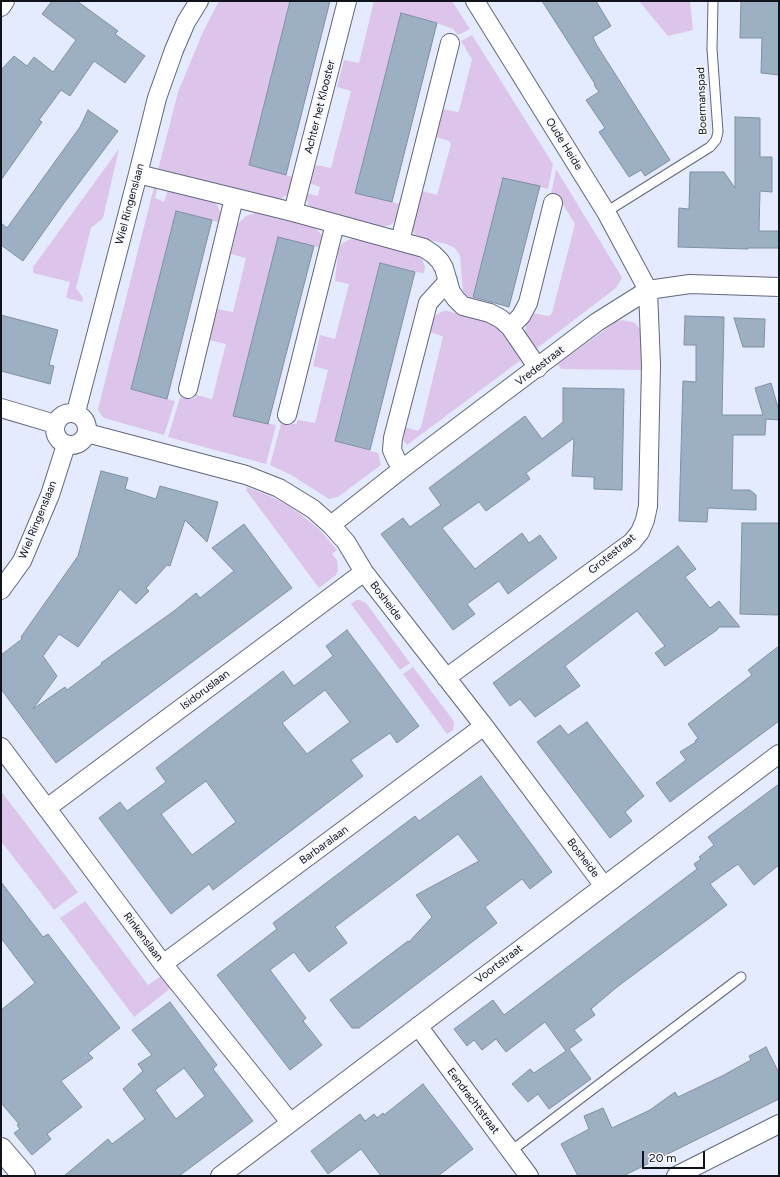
<!DOCTYPE html>
<style>
body{margin:0}
#map{position:relative;width:780px;height:1177px;overflow:hidden;background:#e4ebff;font-family:Figtree,sans-serif}
canvas{display:block}
.frame{position:absolute;inset:0;border:2px solid #11131c;pointer-events:none}
.scale{position:absolute;left:642px;top:1151px;width:63px;height:18px;box-sizing:border-box;border:2px solid #11131c;border-top:0;padding-left:5px;font-size:12px;line-height:14px;white-space:nowrap;color:#11131c;-webkit-text-stroke:3px #f7f9fe;paint-order:stroke}
</style>
<div id="map">
<canvas width="780" height="1177"></canvas>
<div class="frame"></div>
<div class="scale">20 m</div>
</div>
<script>
const ctx = document.querySelector('canvas').getContext('2d');
ctx.lineJoin = 'round';
function fillPath(path, color) { ctx.fillStyle = color; ctx.fill(path, 'evenodd'); }
const shape = rows => new Path2D(rows.map(r => 'M' + r).join(''));
function trace(path, color, width, dash) { ctx.strokeStyle = color; ctx.lineWidth = width; ctx.lineCap = dash ? 'butt' : 'round'; ctx.setLineDash(dash || []); ctx.stroke(path); }
function drawText(font, color, halo, rows, align = 'center') {
  ctx.font = font + ' Figtree,sans-serif'; ctx.lineWidth = 3; ctx.setLineDash([]); ctx.textBaseline = 'middle'; ctx.strokeStyle = halo; ctx.fillStyle = color; for (const [text, x, y, turn = 0] of rows) {
    ctx.save(); ctx.translate(x, y); ctx.rotate((+turn || 0) * Math.PI / 180); ctx.textAlign = isNaN(turn) ? turn : align; if (halo) ctx.strokeText(text, 0, 0); ctx.fillText(text, 0, 0); ctx.restore();
  }
}
const green = shape([
 [219,1,290,1,249,165,293,177,288,194,279,200,158,170,178,92,203,32],
 [374,1,452,1,470,29,458,35,453,29,437,23,401,13,355,192,400,204,397,216,394,222,390,225,382,227,315,211,309,206,305,196,306,193,318,196,320,187,309,183,316,165,331,168,351,91,337,87,344,60,359,63],
 [639,1,690,1,693,30,668,36],
 [472,35,553,164,548,189,503,178,472,299,463,292,460,256,455,248,446,244,419,238,412,231,411,226,412,222,422,191,437,195,451,144,449,141,436,137,436,134,443,109,457,112,459,111,472,59,461,41],
 [119,149,103,218,91,228,76,288,83,298,82,302,67,298,66,297,70,282,33,273,33,267],
 [556,169,620,274,622,278,616,288,536,349,525,335,526,323,532,313,549,316,552,313,575,224,557,195,551,194],
 [154,187,158,187,155,198,164,202,168,190,213,201,217,205,220,212,221,223,176,211,131,389,175,401,164,435,104,418,99,412,98,409],
 [256,213,314,227,322,235,323,239,323,249,314,246,233,416,276,425,266,464,168,437,180,398,195,399,196,395,212,399,226,344,209,340,217,309,233,312,246,258,231,254,238,224,246,216],
 [353,238,416,254,422,259,425,267,424,273,415,272,380,264,335,441,378,453,381,465,338,497,329,499,291,475,270,465,281,424,296,424,298,420,315,423,328,370,313,366,320,335,335,339,349,284,335,281,338,253,340,246,343,243],
 [443,311,447,311,495,324,521,360,407,445,403,440,405,427,418,431,421,427,443,337,442,336,429,332,435,316],
 [623,320,635,323,641,331,642,370,561,369,558,364,617,321],
 [247,487,270,496,284,503,299,513,319,529,337,550,332,554,337,560,338,570,336,575,319,588,246,490],
 [356,600,360,600,366,603,410,663,400,670,351,604],
 [413,667,453,720,454,724,453,730,447,734,403,674],
 [1,791,78,892,54,910,1,841],
 [85,901,148,985,161,976,171,988,134,1017,60,918]
]);
const building = shape([
 [52,1,77,1,118,31,115,34,145,56,125,83,94,61,70,96,61,90,39,120,42,122,1,180,1,70,14,56,27,66,34,57,53,72,76,40,42,14,52,1],
 [290,1,330,1,286,175,249,165,290,1],
 [542,1,596,1,611,26,593,37,596,44,670,160,645,176,641,170,629,177,599,132,605,128,586,100,599,92,594,85,595,84,542,1],
 [741,1,779,1,779,75,761,73,762,38,740,38,741,1],
 [401,13,437,23,392,202,355,193,401,13],
 [88,110,118,131,64,203,23,261,1,245,1,223,7,228,80,127,88,110],
 [735,117,760,118,760,157,772,157,772,192,760,191,759,231,779,231,779,248,748,248,748,249,678,247,679,208,689,209,690,172,724,172,735,188,735,117],
 [503,178,540,186,509,307,473,297,503,178],
 [176,211,212,220,167,399,131,389,176,211],
 [278,237,314,246,268,424,233,416,278,237],
 [380,263,415,272,370,450,335,441,380,263],
 [1,315,58,330,49,365,54,366,50,384,1,371,1,315],
 [685,316,724,317,722,415,763,415,755,388,771,383,779,411,779,420,766,419,765,435,733,435,732,490,750,490,756,495,756,510,708,508,707,522,679,521,683,381,696,382,696,345,684,345,685,316],
 [734,318,765,319,764,347,743,347,734,318],
 [563,388,624,389,622,490,594,489,594,477,572,476,574,438,526,473,530,479,486,511,479,502,442,528,475,569,522,533,529,543,540,535,557,558,508,594,499,581,467,604,475,614,453,630,381,534,403,518,410,527,441,505,429,488,525,416,542,439,563,422,563,388],
 [101,471,128,478,125,489,156,499,160,486,218,502,207,542,185,520,170,566,167,565,146,588,149,591,136,604,120,589,78,647,59,634,43,656,57,676,33,709,65,687,67,690,102,664,101,663,174,611,196,593,200,598,234,571,212,548,244,524,292,588,56,763,1,689,1,655,22,639,21,637,78,556,101,471],
 [742,523,779,523,779,615,740,614,742,523],
 [678,546,696,569,685,577,710,608,719,601,740,627,719,627,717,630,665,666,655,653,665,646,637,611,565,666,580,686,535,717,520,699,510,706,493,683,678,546],
 [347,630,419,726,397,743,390,733,351,760,363,776,213,890,209,884,171,914,99,818,120,802,127,811,166,782,156,768,283,671,294,686,333,656,326,646,347,630],
 [325,690,350,722,307,754,282,723,325,690],
 [206,781,236,822,192,855,161,814,206,781],
 [779,646,779,721,670,802,656,783,686,760,680,752,696,742,695,741,698,738,688,724,752,675,748,670,779,646],
 [587,722,644,796,625,812,632,821,610,838,537,742,560,725,568,735,587,722],
 [481,776,552,872,530,889,522,879,485,907,497,923,359,1028,352,1028,330,1000,408,941,409,942,432,917,416,895,479,861,458,834,402,877,335,927,347,943,309,972,294,952,270,970,306,1018,303,1021,322,1045,290,1070,217,975,277,929,273,923,415,816,419,821,481,776],
 [779,784,779,865,754,885,738,864,710,884,727,905,617,987,591,1009,595,1015,574,1030,582,1040,569,1049,591,1079,549,1109,538,1094,528,1102,512,1084,530,1069,534,1073,566,1051,545,1022,506,1052,496,1039,482,1050,474,1040,467,1046,454,1029,493,1000,504,1015,697,869,694,864,701,859,699,857,714,845,708,837,779,784],
 [1,882,43,937,48,934,120,1028,88,1053,93,1058,61,1081,82,1107,47,1134,51,1139,32,1155,14,1133,20,1129,17,1125,19,1124,1,1103,1,1010,35,983,1,938,1,882],
 [170,1002,217,1065,213,1069,253,1121,179,1176,64,1176,108,1139,112,1144,145,1119,123,1089,143,1071,138,1064,152,1055,132,1030,170,1002],
 [184,1068,205,1096,176,1119,155,1090,184,1068],
 [766,1047,779,1073,779,1099,623,1176,578,1176,561,1144,589,1129,584,1116,603,1108,612,1128,650,1110,675,1092,678,1097,722,1076,751,1060,749,1056,766,1047],
 [423,1084,473,1149,438,1176,381,1176,361,1149,328,1174,311,1151,360,1114,365,1121,374,1114,377,1118,383,1113,384,1115,423,1084]
]);
const service = shape([
 [606,212,710,147,716,140,718,132,712,49,713,1],
 [511,1151,741,977]
]);
const minor = shape([
 [1,7,5,1],
 [138,174,293,212,424,248,433,254,440,261,444,268,451,292,456,299,463,306,490,313,501,319,510,327,538,368],
 [293,212,347,1],
 [400,241,450,43],
 [510,327,521,316,528,303,553,203],
 [188,389,234,198],
 [1,408,55,424],
 [76,412,138,174,157,98,174,50,186,22,199,1],
 '55 429a16 16 0 1 1 32 0a16 16 0 1 1-32 0Z',
 [287,415,335,224],
 [87,433,246,475,279,488,313,509,331,525,346,542,364,572,484,726,604,886],
 [402,469,396,459,392,450,393,438,428,303,448,281],
 [331,525,402,469,597,322,648,290,690,284,779,287],
 [1,590,22,561,50,495,66,445],
 [446,678,632,542,640,532,645,520,648,506,651,365,648,290,606,212,475,1],
 [1,747,163,964,290,1122],
 [47,808,364,572],
 [163,964,484,726],
 [418,1026,529,1176],
 [220,1176,779,754],
 [676,1176,779,1124]
]);
const tertiary = shape([
 [1,1149,24,1176]
]);
const streetNames = [
 ["Boermanspad",702,101,-92],
 ["Achter het Klooster",320,107,-76],
 ["Oude Heide",564,144,58],
 ["Wiel Ringenslaan",130,204,-75],
 ["Vredestraat",540,366,-37],
 ["Wiel Ringenslaan",38,520,-68],
 ["Grotestraat",612,554,-39],
 ["Bosheide",386,601,53],
 ["Isidoruslaan",205,690,-37],
 ["Barbaralaan",324,845,-36],
 ["Bosheide",583,858,53],
 ["Rinkenslaan",143,937,53],
 ["Voortstraat",499,964,-37],
 ["Eendrachtstraat",473,1101,53]
];
fillPath(green, '#ddc4ea');
fillPath(building, '#9db0c3');
trace(building, '#7e90a2', 1);
trace(service, '#61687d', 11);
trace(minor, '#61687d', 20);
trace(tertiary, '#61687d', 24);
trace(service, '#fff', 9);
trace(minor, '#fff', 18);
trace(tertiary, '#fff', 22);
drawText('11px', '#11131c', '#f7f9fe', streetNames);
</script>
